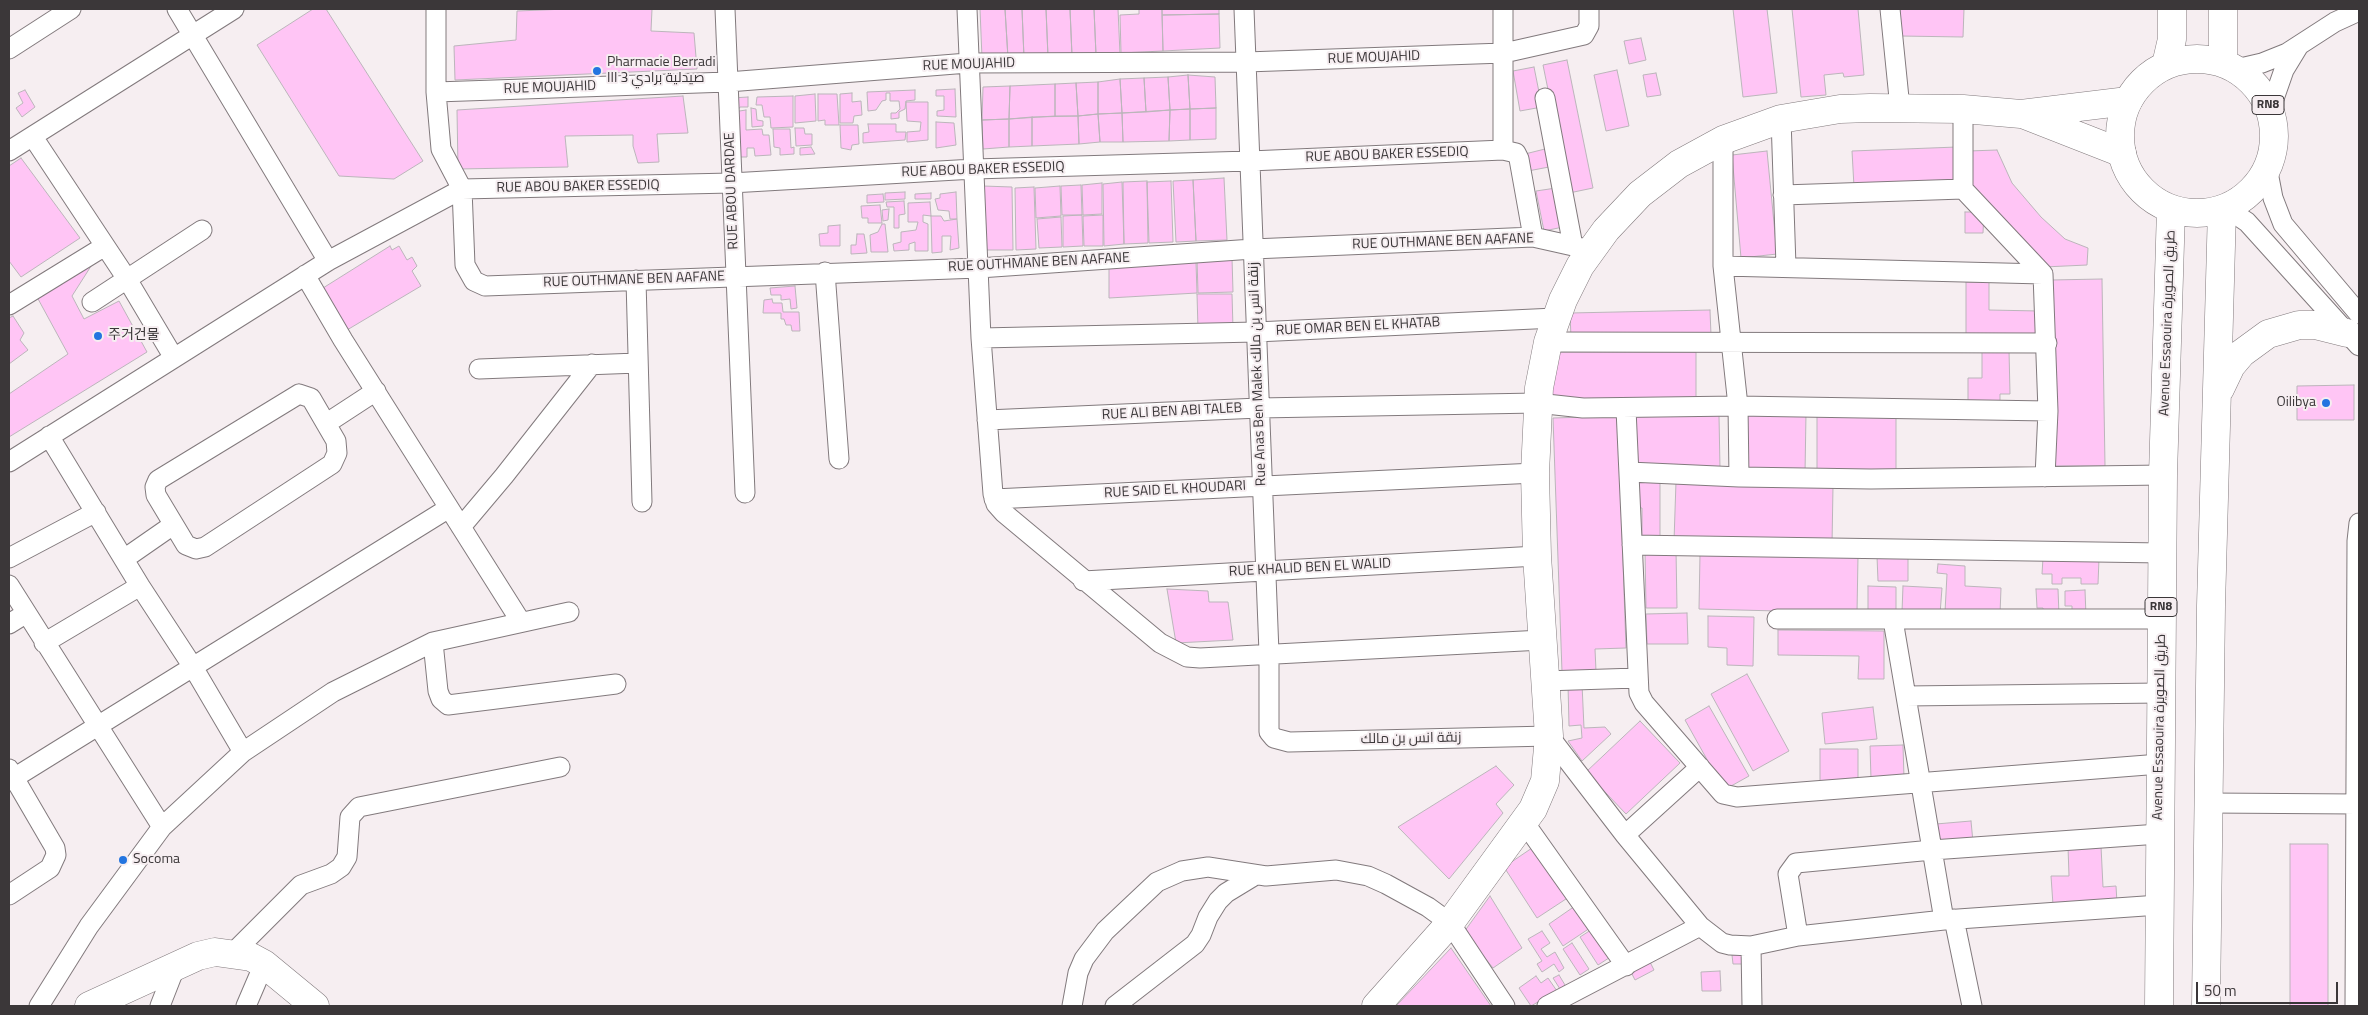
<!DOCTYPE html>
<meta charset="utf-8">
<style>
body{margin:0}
#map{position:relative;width:2368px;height:1015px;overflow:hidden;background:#f6eef1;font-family:"Titillium Web",sans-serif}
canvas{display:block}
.frame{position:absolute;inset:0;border:10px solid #3b3739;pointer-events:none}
.scale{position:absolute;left:2196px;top:982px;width:142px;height:22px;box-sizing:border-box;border:2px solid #3b3739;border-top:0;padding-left:6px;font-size:15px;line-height:18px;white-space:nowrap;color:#3b3739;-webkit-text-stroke:4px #f6eef1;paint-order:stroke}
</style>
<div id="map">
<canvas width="2368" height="1015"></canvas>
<div class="frame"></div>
<div class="scale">50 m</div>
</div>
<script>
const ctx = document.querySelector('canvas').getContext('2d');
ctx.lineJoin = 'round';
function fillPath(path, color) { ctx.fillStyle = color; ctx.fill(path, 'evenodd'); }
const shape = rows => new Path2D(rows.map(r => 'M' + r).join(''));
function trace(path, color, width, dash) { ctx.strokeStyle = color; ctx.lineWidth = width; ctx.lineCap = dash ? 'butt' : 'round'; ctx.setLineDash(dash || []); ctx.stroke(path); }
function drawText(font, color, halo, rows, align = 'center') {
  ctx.font = font + ' "Titillium Web",Cairo,"Noto Sans KR",sans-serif'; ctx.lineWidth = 4; ctx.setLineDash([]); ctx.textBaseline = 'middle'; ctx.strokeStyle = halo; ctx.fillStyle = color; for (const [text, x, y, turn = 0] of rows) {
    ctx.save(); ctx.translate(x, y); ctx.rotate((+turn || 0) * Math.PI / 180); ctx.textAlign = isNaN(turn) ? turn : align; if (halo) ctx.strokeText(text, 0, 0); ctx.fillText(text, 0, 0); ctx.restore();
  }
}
const building = shape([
 [313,9,326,9,423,161,394,179,339,176,257,45,313,9],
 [567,9,652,9,651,31,694,33,697,69,455,80,454,46,516,40,517,11,567,9],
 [980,9,1005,9,1008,58,982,58,980,9],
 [1005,9,1022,9,1024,58,1008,58,1005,9],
 [1022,9,1046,9,1048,57,1024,58,1022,9],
 [1046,9,1070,9,1072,56,1048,57,1046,9],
 [1070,9,1094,9,1096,55,1072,56,1070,9],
 [1094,9,1118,9,1120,54,1096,55,1094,9],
 [1139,9,1162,9,1163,51,1121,53,1120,15,1139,14,1139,9],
 [1162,9,1219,9,1219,14,1162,15,1162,9],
 [1733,9,1767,9,1777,93,1743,97,1733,9],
 [1792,9,1858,9,1864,75,1844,77,1843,73,1824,75,1826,95,1801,97,1792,9],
 [1900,9,1964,9,1963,37,1900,36,1900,9],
 [1219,14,1220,48,1163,51,1162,15,1219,14],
 [1641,38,1646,60,1629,64,1624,41,1641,38],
 [1567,60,1593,188,1569,193,1543,65,1567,60],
 [1534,67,1542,107,1520,111,1513,71,1534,67],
 [1617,70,1629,126,1606,131,1594,75,1617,70],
 [1656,73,1661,95,1647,97,1643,75,1656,73],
 [1188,75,1215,77,1216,108,1190,109,1188,75],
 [1188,75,1190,109,1170,110,1168,77,1188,75],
 [1168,77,1170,110,1146,112,1144,78,1168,77],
 [1144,78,1146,112,1122,113,1120,79,1144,78],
 [1120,79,1122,113,1098,114,1098,82,1120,79],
 [1098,82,1098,114,1078,116,1076,83,1098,82],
 [1076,83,1078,116,1055,116,1055,84,1076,83],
 [1055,84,1055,116,1009,119,1010,86,1055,84],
 [1010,86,1009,119,982,120,983,87,1010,86],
 [955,89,956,117,937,116,937,111,944,110,944,96,936,96,936,90,955,89],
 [25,90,35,107,22,117,16,108,23,103,18,93,25,90],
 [915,90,915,100,906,101,905,109,899,112,899,118,891,119,891,113,896,113,900,109,899,101,890,101,890,93,886,93,886,100,882,101,876,110,868,111,867,92,915,90],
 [852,93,852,102,861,101,862,115,854,116,853,123,840,123,840,94,852,93],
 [815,94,816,121,795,123,795,96,815,94],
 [818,94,837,94,839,125,825,125,825,120,818,121,818,94],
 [683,96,688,133,657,134,659,162,638,163,633,146,633,135,565,136,568,167,458,169,457,110,683,96],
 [793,96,793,127,771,128,770,117,764,117,762,105,756,105,757,97,793,96],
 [748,97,748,107,740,107,738,110,732,98,748,97],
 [906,102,928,102,928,140,907,142,907,132,920,131,921,122,907,121,906,102],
 [751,108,756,109,757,120,763,121,763,126,752,127,751,108],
 [1216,108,1216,139,1190,140,1190,109,1216,108],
 [1190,109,1190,140,1169,141,1170,110,1190,109],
 [746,110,746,130,762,129,763,135,769,135,771,155,755,156,754,148,747,148,747,157,734,157,733,112,746,110],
 [1170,110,1169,141,1123,142,1122,113,1170,110],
 [1122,113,1123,142,1100,142,1098,114,1122,113],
 [1098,114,1100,142,1079,144,1078,116,1098,114],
 [1078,116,1079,144,1032,146,1032,117,1078,116],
 [1032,117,1032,146,1009,147,1009,119,1032,117],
 [1009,119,1009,147,983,149,982,120,1009,119],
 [936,122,954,123,956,145,936,148,936,122],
 [868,124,896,124,896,132,906,132,905,140,863,143,863,133,869,132,868,124],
 [840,125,858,125,859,144,852,145,851,150,841,148,840,125],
 [795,128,804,128,805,134,812,134,812,145,796,146,795,128],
 [773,129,790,129,791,148,794,147,794,154,780,155,780,148,774,147,773,129],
 [811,147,815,154,800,155,800,148,811,147],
 [1957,147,1958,183,1854,187,1852,151,1957,147],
 [1545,149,1549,167,1528,171,1525,154,1545,149],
 [1997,150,2012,183,2041,217,2065,239,2088,248,2087,265,2044,267,1968,184,1968,151,1997,150],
 [1767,151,1777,254,1741,258,1732,155,1767,151],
 [21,158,80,238,21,277,9,261,9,166,21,158],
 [1224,178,1227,240,1196,241,1193,180,1224,178],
 [1193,180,1196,241,1176,242,1173,181,1193,180],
 [1147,181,1148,243,1124,244,1123,182,1147,181],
 [1171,181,1173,242,1149,243,1147,182,1171,181],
 [1122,182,1124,244,1104,246,1103,184,1122,182],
 [1102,183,1102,214,1083,215,1082,185,1102,183],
 [1081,185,1082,215,1062,215,1061,186,1081,185],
 [983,186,1012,187,1013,250,985,250,983,186],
 [1060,186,1061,216,1036,218,1035,188,1060,186],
 [1034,187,1036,249,1016,250,1015,188,1034,187],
 [1556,188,1563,227,1544,231,1536,191,1556,188],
 [905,192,905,199,885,200,885,193,905,192],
 [956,192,957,219,950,219,949,211,938,210,935,199,940,198,940,194,956,192],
 [931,193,931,199,915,199,915,194,931,193],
 [883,194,884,202,867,203,867,195,883,194],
 [904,201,905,214,899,215,899,228,894,228,894,207,887,207,886,202,904,201],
 [930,202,931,216,923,215,923,222,928,224,928,251,915,251,915,242,909,244,909,250,894,251,893,244,901,242,901,232,916,230,918,222,908,222,908,203,930,202],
 [880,205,882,223,868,223,868,218,862,218,861,206,880,205],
 [889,209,888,220,883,221,882,210,889,209],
 [1965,212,1984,212,1983,233,1965,233,1965,212],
 [1082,215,1083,246,1063,247,1063,216,1082,215],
 [1103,215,1103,246,1084,246,1083,216,1103,215],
 [931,216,941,216,944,221,957,219,959,248,950,250,951,236,942,236,942,252,932,253,931,216],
 [1061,217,1062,247,1039,248,1037,219,1061,217],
 [882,224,885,224,888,252,871,252,870,235,878,232,882,224],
 [840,225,840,246,820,246,819,234,828,233,828,226,840,225],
 [857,234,864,234,867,253,851,254,851,245,856,245,857,234],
 [390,246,392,250,399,246,407,260,412,257,417,266,412,271,421,286,347,330,323,288,390,246],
 [1232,258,1233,292,1198,293,1197,259,1232,258],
 [1196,262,1197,293,1109,298,1109,266,1196,262],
 [93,263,72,296,84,319,119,301,147,352,9,437,9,394,68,354,37,297,93,263],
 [2102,279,2105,466,2054,466,2051,280,2102,279],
 [1966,282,1989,282,1989,310,2039,311,2039,335,1966,335,1966,282],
 [795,286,797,308,791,309,790,299,781,300,781,295,771,295,770,288,795,286],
 [1197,294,1232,294,1233,328,1198,329,1197,294],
 [772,299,773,303,782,303,783,312,799,312,800,331,792,331,791,325,786,325,784,319,781,319,781,313,763,313,764,300,772,299],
 [1710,310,1711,335,1571,338,1570,313,1710,310],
 [13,316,24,333,20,340,28,350,9,364,9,318,13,316],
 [1982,350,2009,350,2010,394,2000,394,2000,404,1968,404,1968,378,1982,378,1982,350],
 [1550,352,1696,352,1696,401,1550,400,1550,352],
 [2354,385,2354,420,2297,420,2297,386,2354,385],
 [1743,412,1806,413,1805,474,1742,472,1743,412],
 [1719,415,1720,469,1636,471,1636,416,1719,415],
 [1817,415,1896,415,1896,473,1817,473,1817,415],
 [1618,416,1626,648,1595,649,1596,671,1562,672,1553,418,1618,416],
 [1636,481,1660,481,1660,537,1642,537,1642,508,1636,508,1636,481],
 [1676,482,1833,486,1832,545,1674,541,1676,482],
 [1645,550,1676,550,1677,608,1646,608,1645,550],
 [1700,554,1858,556,1857,613,1699,609,1700,554],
 [1877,556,1908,556,1908,581,1878,581,1877,556],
 [2043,558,2099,559,2098,584,2081,584,2081,578,2062,578,2062,584,2052,584,2052,574,2042,574,2043,558],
 [1938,564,1965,566,1965,586,2001,588,2000,614,1945,612,1947,574,1937,573,1938,564],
 [1868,586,1896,587,1896,612,1868,612,1868,586],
 [1903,586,1942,588,1940,614,1902,612,1903,586],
 [1167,589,1208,591,1209,602,1228,602,1233,640,1176,643,1167,589],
 [2036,589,2058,589,2059,615,2043,615,2043,608,2037,608,2036,589],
 [2085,590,2086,616,2072,616,2072,606,2065,606,2065,591,2085,590],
 [1687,613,1688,644,1647,644,1646,614,1687,613],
 [1708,616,1754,617,1753,666,1727,665,1727,648,1708,647,1708,616],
 [1778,630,1884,631,1884,679,1858,679,1859,656,1778,655,1778,630],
 [1747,674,1789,751,1753,771,1711,694,1747,674],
 [1568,684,1582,684,1584,728,1605,727,1611,734,1582,761,1568,741,1582,738,1581,725,1569,726,1568,684],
 [1709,706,1749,776,1724,790,1685,720,1709,706],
 [1873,707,1877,739,1825,744,1822,713,1873,707],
 [1640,721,1680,763,1626,814,1586,772,1640,721],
 [1903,745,1904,778,1871,779,1870,746,1903,745],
 [1820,749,1858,749,1858,781,1820,781,1820,749],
 [1496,766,1514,785,1496,804,1503,813,1449,879,1398,827,1496,766],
 [1971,821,1973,842,1938,846,1936,824,1971,821],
 [2290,844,2328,844,2328,1006,2290,1006,2290,844],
 [1535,846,1569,897,1537,918,1504,867,1535,846],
 [2101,846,2103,887,2116,886,2117,903,2053,905,2051,876,2069,876,2068,847,2101,846],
 [1490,896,1522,948,1493,968,1464,932,1490,896],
 [1575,906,1590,928,1563,946,1549,924,1575,906],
 [1594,928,1612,956,1598,965,1580,937,1594,928],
 [1542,931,1550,943,1541,949,1547,957,1555,952,1564,968,1559,972,1554,964,1542,972,1537,964,1542,961,1528,939,1542,931],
 [1572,943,1589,969,1580,975,1563,949,1572,943],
 [1451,948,1491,1006,1396,1006,1451,948],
 [1746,954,1747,964,1733,964,1732,955,1746,954],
 [1649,960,1654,970,1635,980,1630,970,1649,960],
 [1720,971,1721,991,1702,991,1701,972,1720,971],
 [1559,975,1565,985,1560,989,1553,978,1559,975],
 [1536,976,1541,983,1548,978,1557,991,1531,1006,1519,988,1536,976]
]);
const street = shape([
 [177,9,328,261],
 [436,9,436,92,441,149,462,189,465,265,474,281,485,286,979,268,1253,249,1533,237,1591,250],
 [725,9,745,493],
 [967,9,981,338,993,494,996,504,1004,513,1160,643,1187,657,1200,658,1542,640],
 [1244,9,1269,653,1269,732,1274,738,1289,742,1549,736,1625,835,1700,926,1722,943,1730,945,1751,946,1798,936,1944,920,2159,905],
 [1890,9,1900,108],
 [9,49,71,9],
 [2236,69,2262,63,2287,53,2335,22,2359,11],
 [436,92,728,82,968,63,1246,62,1504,53,1584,35,1589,26,1589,9],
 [1545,98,1573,246],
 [1963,109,1963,189,2043,274,2048,411,2045,477],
 [2270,110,2284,70,2298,47],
 [1781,119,1786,266],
 [33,137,127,279,174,358],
 [1723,140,1723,266,1738,406,1739,477],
 [1503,150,1503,9],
 [9,151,234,9],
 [2267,167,2273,198,2283,224,2359,314],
 [1783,195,1963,189],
 [2226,208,2247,222,2359,346],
 [1723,266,2043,274],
 [825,272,839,459],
 [305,275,343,340,521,622],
 [636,280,642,502],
 [92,302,202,230],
 [9,305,105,246],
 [981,338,1256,332,1555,318],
 [1548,342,2047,343],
 [479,369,638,363],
 [299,394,311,398,336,441,337,453,332,464,205,547,196,549,186,545,156,495,155,487,158,480,299,394],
 [1626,409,1639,693,1644,703,1723,794,1737,797,2160,764],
 [987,420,1259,408,1537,403,1583,408,1738,406,2048,411],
 [327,423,376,391],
 [49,436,140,586,193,667,243,752],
 [9,462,328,261,462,189,731,183,974,169,1250,161,1503,150,1516,153,1519,159,1533,237],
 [1629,472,1739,477,1871,479,2163,475],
 [994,499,1535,473],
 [461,527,504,476,592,364],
 [1632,545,2162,553],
 [9,558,96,512],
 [124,559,173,525],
 [1083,581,1537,556],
 [9,585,162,827],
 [1777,619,2161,619],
 [1893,620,1944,920],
 [9,624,25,614],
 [433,642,438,691,441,699,448,705,616,684],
 [44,643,140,586],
 [1544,681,1637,678],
 [1906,696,2160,693],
 [9,769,55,848,56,855,50,868,9,895],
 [9,781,449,508],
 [2208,803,2357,804],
 [1524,822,1626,966],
 [1625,835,1700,767],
 [1954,919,1972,1006],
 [1798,936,1788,874,1796,863,1932,850,2159,834],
 [1751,946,1752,1006],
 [233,953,301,885,331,874,341,867,347,857,350,817,359,807,560,767],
 [39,1006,89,926,162,827,243,752,333,692,433,642,569,612],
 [160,1006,176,965],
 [246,1006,264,964],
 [1072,1006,1078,973,1084,959,1105,931,1157,882,1182,871,1208,867,1266,876,1336,870,1368,876,1386,884,1428,907,1450,923,1505,1006],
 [1115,1006,1195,944,1201,935,1208,917,1218,901,1226,893,1254,876],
 [1547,1006,1700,926],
 [2355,1006,2357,541,2359,523]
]);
const secondary = shape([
 [2025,115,2122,153],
 [89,1006,198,956,215,952,251,957,264,964,315,1006],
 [1376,1006,1450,923,1533,809,1545,781,1549,736,1537,556,1535,473,1539,388,1548,342,1563,300,1580,266,1606,230,1640,194,1679,164,1723,140,1781,119,1840,109,1870,108,1963,109,2021,114,2128,101]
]);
const primary = shape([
 [2223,9,2223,63],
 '2120 136a77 77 0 1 1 154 0a77 77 0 1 1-154 0Z',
 [2166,65,2172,39,2172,9],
 [2220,389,2231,366,2242,353,2268,334,2299,325,2315,325,2347,333],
 [2159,1006,2163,475,2171,209],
 [2206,1006,2211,606,2222,209]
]);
const markers = [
 [597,71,5,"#2375e0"],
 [98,336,5,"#2375e0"],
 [2326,403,5,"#2375e0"],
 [123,860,5,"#2375e0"]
];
const shields = [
 [2268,105,32],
 [2161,607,32]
];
const shieldNames = [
 ["RN8",2268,105],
 ["RN8",2161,607]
];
const streetNames = [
 ["RUE MOUJAHID",1374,58,-2],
 ["RUE MOUJAHID",969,65,-2],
 ["RUE MOUJAHID",550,88,-2],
 ["RUE ABOU BAKER ESSEDIQ",1387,155,-2],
 ["RUE ABOU BAKER ESSEDIQ",983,170,-2],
 ["RUE ABOU BAKER ESSEDIQ",578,187,-1],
 ["RUE ABOU DARDAE",732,191,-92],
 ["RUE OUTHMANE BEN AAFANE",1443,242,-2],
 ["RUE OUTHMANE BEN AAFANE",1039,263,-3],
 ["RUE OUTHMANE BEN AAFANE",634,280,-2],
 ["Avenue Essaouira طريق الصويرة",2168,323,-88],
 ["RUE OMAR BEN EL KHATAB",1358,327,-3],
 ["Rue Anas Ben Malek زنقة انس بن مالك",1258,374,-92],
 ["RUE ALI BEN ABI TALEB",1172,412,-3],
 ["RUE SAID EL KHOUDARI",1175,490,-3],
 ["RUE KHALID BEN EL WALID",1310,568,-3],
 ["Avenue Essaouira طريق الصويرة",2160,727,-89],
 ["زنقة انس بن مالك",1411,739,-1]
];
const poiNames = [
 ["Pharmacie Berradi",607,63],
 ["III صيدلية برادي 3",607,79],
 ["주거건물",108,336],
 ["Oilibya",2316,403,"right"],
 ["Socoma",133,860]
];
fillPath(building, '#ffc5f5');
trace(building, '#bbb5ba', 1);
trace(street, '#827a7d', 21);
trace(secondary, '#827a7d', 29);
trace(primary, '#827a7d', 29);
trace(street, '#fff', 19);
trace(secondary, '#fff', 28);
trace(primary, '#fff', 28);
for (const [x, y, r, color] of markers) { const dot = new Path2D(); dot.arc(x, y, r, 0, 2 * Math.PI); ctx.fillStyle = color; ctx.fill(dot); trace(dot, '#f6eef1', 2); }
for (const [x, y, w] of shields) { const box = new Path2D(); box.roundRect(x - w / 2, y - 9.5, w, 19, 4); ctx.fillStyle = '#f6eef1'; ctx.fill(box); trace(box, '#3b3739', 1); }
drawText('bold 12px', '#3b3739', null, shieldNames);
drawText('14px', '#3b3739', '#f6eef1', streetNames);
drawText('14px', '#3b3739', '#f6eef1', poiNames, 'left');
</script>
